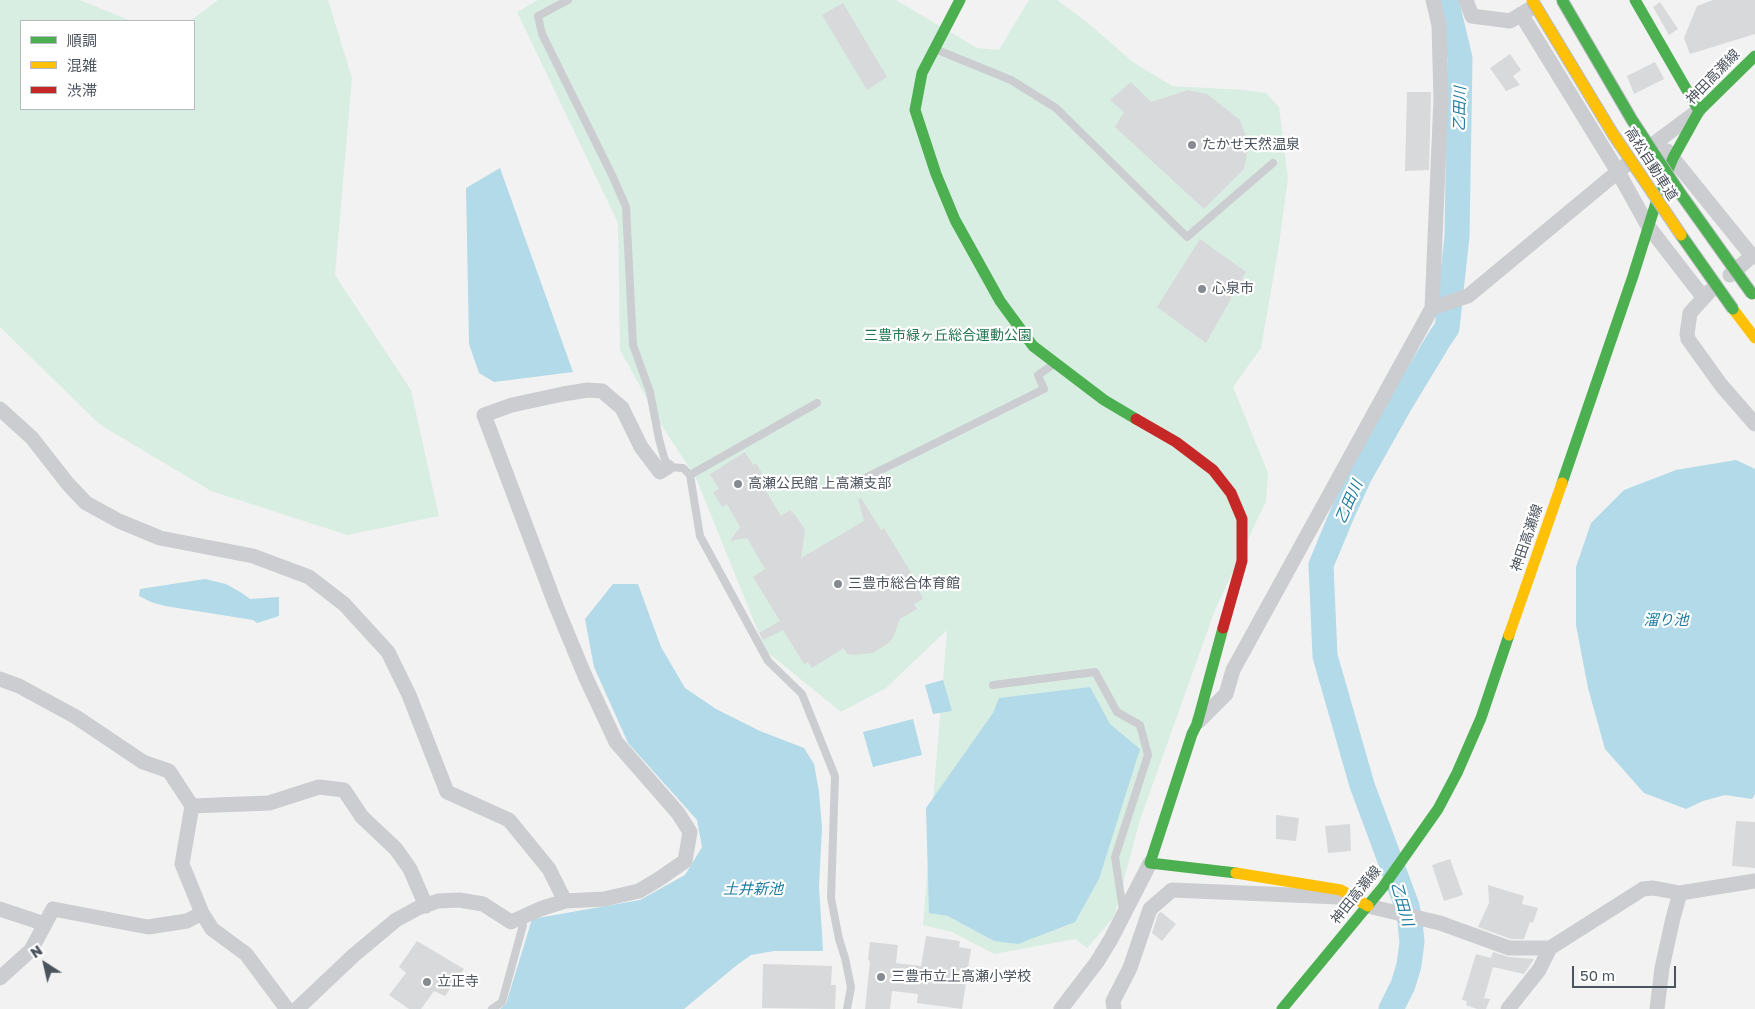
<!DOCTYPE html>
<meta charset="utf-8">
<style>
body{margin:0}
#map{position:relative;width:1755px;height:1009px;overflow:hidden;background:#f2f2f2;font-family:"Golos Text","Noto Sans JP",sans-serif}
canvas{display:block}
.legend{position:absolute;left:20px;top:20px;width:175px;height:90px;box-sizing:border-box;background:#fff;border:1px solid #b7babe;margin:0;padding:6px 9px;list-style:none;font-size:15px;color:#4b535d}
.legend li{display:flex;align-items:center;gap:10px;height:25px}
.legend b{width:25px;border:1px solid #b7babe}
.north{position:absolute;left:20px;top:939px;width:50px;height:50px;-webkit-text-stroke:4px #fff;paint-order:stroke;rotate:325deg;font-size:14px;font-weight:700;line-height:20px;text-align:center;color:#4b535d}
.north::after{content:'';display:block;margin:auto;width:18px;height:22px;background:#4b535d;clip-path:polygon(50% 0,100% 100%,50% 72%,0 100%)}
.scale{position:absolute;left:1572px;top:966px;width:104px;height:22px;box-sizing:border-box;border:2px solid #4b535d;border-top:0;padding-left:6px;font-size:15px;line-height:18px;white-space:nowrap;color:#4b535d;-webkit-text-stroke:4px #fff;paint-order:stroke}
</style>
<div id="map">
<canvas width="1755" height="1009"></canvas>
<ul class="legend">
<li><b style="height:6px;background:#4caf50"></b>順調</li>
<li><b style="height:6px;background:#ffc107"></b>混雑</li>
<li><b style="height:6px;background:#c62828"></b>渋滞</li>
</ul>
<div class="north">N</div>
<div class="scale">50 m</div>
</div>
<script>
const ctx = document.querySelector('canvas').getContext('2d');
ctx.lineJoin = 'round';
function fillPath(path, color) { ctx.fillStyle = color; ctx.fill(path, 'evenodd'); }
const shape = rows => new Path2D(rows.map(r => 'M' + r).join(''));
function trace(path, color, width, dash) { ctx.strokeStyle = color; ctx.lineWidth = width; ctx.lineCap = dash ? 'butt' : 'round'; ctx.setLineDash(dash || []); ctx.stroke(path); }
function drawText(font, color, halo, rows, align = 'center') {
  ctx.font = font + ' "Golos Text","Noto Sans JP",sans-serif'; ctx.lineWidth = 4.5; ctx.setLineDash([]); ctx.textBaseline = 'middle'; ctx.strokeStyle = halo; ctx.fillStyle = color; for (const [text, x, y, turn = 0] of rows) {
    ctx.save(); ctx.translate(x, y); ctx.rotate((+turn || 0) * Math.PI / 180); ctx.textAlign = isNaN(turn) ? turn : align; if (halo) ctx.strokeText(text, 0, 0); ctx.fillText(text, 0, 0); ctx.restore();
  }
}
const green = shape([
 [0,0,80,0,131,21,21,21,21,109,194,109,194,21,190,21,218,0,328,0,352,78,335,275,411,390,439,516,347,535,211,491,99,424,0,327],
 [538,0,896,0,977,48,999,50,1029,0,1057,0,1087,22,1133,62,1172,86,1243,90,1266,93,1279,107,1288,178,1279,245,1261,348,1233,387,1268,473,1266,501,1215,610,1140,820,1114,917,1087,948,1075,939,994,954,952,932,923,925,947,630,886,688,841,712,766,651,696,478,662,426,620,350,618,223,517,12]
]);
const water = shape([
 [500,168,573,372,494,382,479,373,469,344,466,188],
 [1736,460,1755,469,1755,794,1752,799,1725,795,1703,801,1686,809,1644,793,1605,749,1588,688,1576,625,1576,567,1591,523,1624,490,1676,470],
 [205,579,226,584,242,593,250,599,279,597,279,616,257,623,253,620,165,606,151,602,139,596,140,589],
 [613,584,638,584,661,647,685,688,716,709,760,731,804,748,814,764,819,792,822,827,819,886,823,951,774,951,751,955,737,965,684,1009,500,1009,506,1004,532,919,640,900,685,875,702,847,697,820,628,743,594,667,585,619],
 [943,680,952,711,933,714,925,685],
 [1090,687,1110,724,1140,749,1099,879,1075,922,1018,944,994,941,948,916,929,913,926,808,993,713,999,698],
 [913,719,922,755,873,767,863,732]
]);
const river = shape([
 [1391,1009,1403,985,1409,965,1412,942,1410,922,1407,906,1362,785,1325,656,1321,565,1343,512,1360,475,1400,404,1440,338,1447,328,1457,236,1460,58,1446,0]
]);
const building = shape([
 [1713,0,1755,0,1755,34,1690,54,1684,38,1697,6],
 [1660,2,1678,29,1669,35,1653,7],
 [843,3,887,77,867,90,822,15],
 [1510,54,1521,70,1513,76,1520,85,1506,91,1490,68],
 [1655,62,1664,79,1634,94,1627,76],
 [1131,82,1151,102,1188,90,1207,94,1240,120,1249,144,1244,169,1204,209,1115,127,1124,112,1110,100],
 [1407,92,1431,92,1429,170,1405,171],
 [1200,239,1246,272,1206,343,1157,307],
 [745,452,753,465,756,463,763,475,758,478,781,516,790,510,796,516,805,530,801,558,864,521,858,499,861,498,881,530,884,528,922,591,920,592,923,599,914,604,917,609,900,619,893,638,887,644,873,653,853,655,847,654,844,648,812,668,808,662,804,664,783,630,763,640,759,633,780,621,753,577,765,569,747,538,730,541,740,527,727,504,722,507,713,492,719,489,710,474],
 [1276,815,1299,818,1296,841,1276,839],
 [1736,821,1755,822,1755,868,1732,866],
 [1350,824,1351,851,1328,853,1325,826],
 [1450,859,1463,895,1444,901,1432,865],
 [1488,885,1524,896,1522,904,1538,908,1533,923,1530,922,1524,939,1511,939,1478,927,1489,903],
 [1161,912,1176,924,1162,941,1152,933,1158,914],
 [926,936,960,941,959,947,971,949,962,1009,917,1003,918,994,892,991,890,1009,865,1009,870,962,868,959,870,942,898,945,896,963,921,966],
 [417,941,464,969,445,996,434,991,421,1009,409,1009,389,995,406,973,399,967],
 [1493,952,1509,957,1534,959,1524,974,1493,967,1484,998,1490,999,1486,1009,1477,1009,1466,1005,1467,1001,1462,1000,1476,954,1491,958],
 [763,964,832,966,831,985,836,985,835,1009,762,1008]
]);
const lane = shape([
 [568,0,538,16,542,34,613,177,626,207,633,345,650,392,659,439,664,457,668,467,683,468,690,475,700,536,768,661,802,694,835,776,831,898,839,939,845,958,851,987,847,1009],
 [935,49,1011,80,1056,108,1187,237,1273,163],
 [690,475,817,403],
 [865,478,1044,389,1038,375,1054,364],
 [993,685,1095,672,1117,712,1140,725,1148,755,1115,857,1123,910],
 [492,1009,502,1002,523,925,521,918]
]);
const street = shape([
 [1466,0,1472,16,1510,21,1530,9],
 [1521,14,1618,172,1648,226,1703,297],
 [1644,151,1698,111],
 [1667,151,1752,256,1755,257],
 [1730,275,1752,256],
 [1710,291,1690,313,1687,334,1688,339,1721,385,1755,424],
 [1432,308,1468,296,1626,165],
 [0,409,32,438,68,484,86,503,119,521,160,538,253,556,309,577,344,604,388,652,409,695,447,792,509,820,549,869,565,901],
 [0,679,19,686,76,717,143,762,169,771,192,806,182,864,202,913,212,929,246,954,287,1009],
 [1199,721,1226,694,1233,670,1432,308,1441,98,1439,25,1433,0],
 [192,806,269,803,319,787,344,790,362,817,396,849,410,869,426,906],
 [1368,906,1440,923,1509,948,1550,948,1643,889,1653,888,1680,893,1755,881],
 [0,909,45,924,31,950,0,978],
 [45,924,53,909,148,927,187,921,202,913],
 [297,1009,354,955,396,920,418,908,438,901,459,900,483,904,511,922,540,909,565,901,604,899,639,891,659,879,685,861,690,832,678,813,616,742,585,676,556,606,484,415,512,405,563,394,588,390,602,391,622,408,641,447,660,472,668,467],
 [1061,1009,1097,962,1111,939,1150,863],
 [1114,1009,1113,1001,1130,968,1150,909,1172,890,1339,897],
 [1508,1009,1539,970,1550,948],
 [1657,1009,1662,968,1673,918,1680,893]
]);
const fast = shape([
 [960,0,922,73,915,110,936,174,955,220,1000,301,1033,346,1104,400,1136,419],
 [1635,0,1699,111],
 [1562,483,1633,276,1660,190,1673,158,1699,111,1755,56],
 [1223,628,1197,724,1192,734,1150,863,1236,873],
 [1282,1009,1383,887,1438,809,1457,773,1481,718,1509,635]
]);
const slow = shape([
 [1733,309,1755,338],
 [1509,635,1562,483],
 [1236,873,1341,890,1368,906]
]);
const jam = shape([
 [1136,419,1176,442,1213,470,1231,493,1242,519,1242,561,1223,628]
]);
const fastBridge = shape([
 [1562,0,1632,120,1680,193,1752,294],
 [1681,235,1733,309]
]);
const slowBridge = shape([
 [1532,0,1613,134,1681,235]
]);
const markers = [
 [1192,145,5,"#858b91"],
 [1202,289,5,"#858b91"],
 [738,484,5,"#858b91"],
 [838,584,5,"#858b91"],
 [881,977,5,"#858b91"],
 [427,982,5,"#858b91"]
];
const streetNames = [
 ["神田高瀬線",1713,77,-46],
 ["高松自動車道",1651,164,57],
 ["神田高瀬線",1527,538,-71],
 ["神田高瀬線",1356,895,-51]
];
const poiNames = [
 ["たかせ天然温泉",1202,145],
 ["心泉市",1212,289],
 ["高瀬公民館 上高瀬支部",748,484],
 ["三豊市総合体育館",848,584],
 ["三豊市立上高瀬小学校",891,977],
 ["立正寺",437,982]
];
const parkNames = [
 ["三豊市緑ヶ丘総合運動公園",948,336]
];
const waterNames = [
 ["乙田川",1460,109,-89],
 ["乙田川",1349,502,-66],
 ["溜り池",1666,620],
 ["土井新池",753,889],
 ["乙田川",1402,904,74]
];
fillPath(green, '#d9eee3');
fillPath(water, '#b2dae8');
trace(river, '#b2dae8', 25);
fillPath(building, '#d8d9db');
trace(lane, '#cccdd0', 8);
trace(street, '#cccdd0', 15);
trace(fast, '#4caf50', 11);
trace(slow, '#ffc107', 11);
trace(jam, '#c62828', 11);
trace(fastBridge, '#b8bcc0', 13, []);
trace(slowBridge, '#b8bcc0', 13, []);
trace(fastBridge, '#4caf50', 11);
trace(slowBridge, '#ffc107', 11);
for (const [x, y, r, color] of markers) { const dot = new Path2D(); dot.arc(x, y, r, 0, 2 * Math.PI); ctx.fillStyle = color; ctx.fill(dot); trace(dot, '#fff', 2); }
drawText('14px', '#4b535d', '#fff', streetNames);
drawText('14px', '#4b535d', '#fff', poiNames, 'left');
drawText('14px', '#227752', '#fff', parkNames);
drawText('italic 15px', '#1d7b9e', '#fff', waterNames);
</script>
